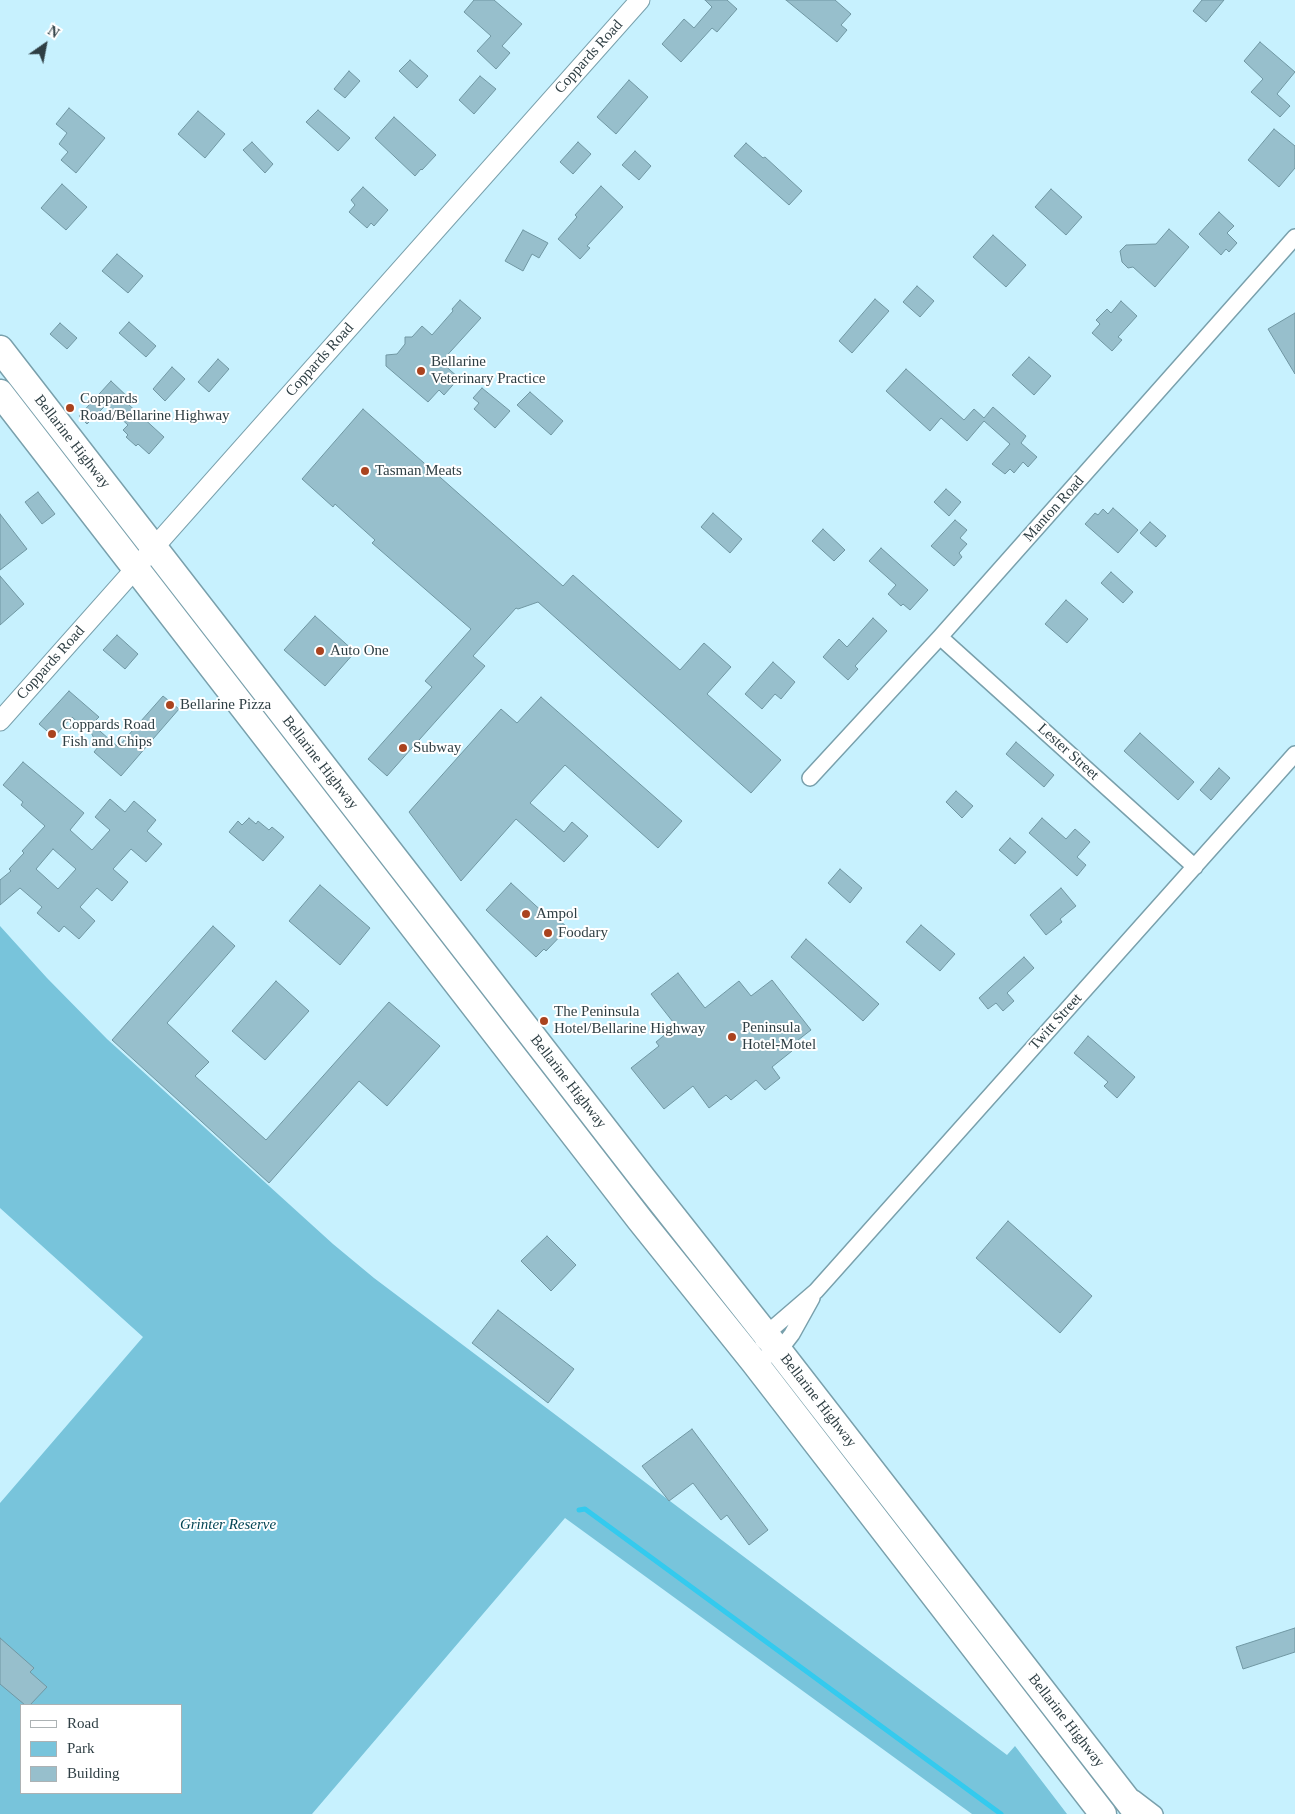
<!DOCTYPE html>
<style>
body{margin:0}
#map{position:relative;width:1295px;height:1814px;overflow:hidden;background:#c7f1fe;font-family:"Times New Roman",serif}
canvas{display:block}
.legend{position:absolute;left:20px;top:1704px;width:162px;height:90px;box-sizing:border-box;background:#fff;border:1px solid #acb2b4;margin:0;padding:6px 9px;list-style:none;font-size:15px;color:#2f3f44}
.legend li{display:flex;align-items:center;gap:10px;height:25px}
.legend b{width:25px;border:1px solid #acb2b4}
.north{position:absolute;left:20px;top:20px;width:50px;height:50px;-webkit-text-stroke:4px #fff;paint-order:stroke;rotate:33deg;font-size:14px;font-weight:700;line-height:20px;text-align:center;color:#2f3f44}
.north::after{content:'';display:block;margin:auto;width:18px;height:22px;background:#2f3f44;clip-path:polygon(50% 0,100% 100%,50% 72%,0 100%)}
</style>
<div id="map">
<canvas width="1295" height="1814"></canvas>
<ul class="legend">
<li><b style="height:6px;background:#fff"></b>Road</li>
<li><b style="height:14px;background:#78c4db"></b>Park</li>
<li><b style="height:14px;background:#97bfcc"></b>Building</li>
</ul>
<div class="north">N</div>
</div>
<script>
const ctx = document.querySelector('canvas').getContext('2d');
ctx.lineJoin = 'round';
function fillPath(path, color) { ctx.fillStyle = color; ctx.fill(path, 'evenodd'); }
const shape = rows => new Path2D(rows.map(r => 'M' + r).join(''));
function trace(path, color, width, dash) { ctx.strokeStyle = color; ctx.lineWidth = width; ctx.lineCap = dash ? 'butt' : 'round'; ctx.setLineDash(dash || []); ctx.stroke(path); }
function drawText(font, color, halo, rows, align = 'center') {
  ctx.font = font + ' "Times New Roman",serif'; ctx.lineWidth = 4; ctx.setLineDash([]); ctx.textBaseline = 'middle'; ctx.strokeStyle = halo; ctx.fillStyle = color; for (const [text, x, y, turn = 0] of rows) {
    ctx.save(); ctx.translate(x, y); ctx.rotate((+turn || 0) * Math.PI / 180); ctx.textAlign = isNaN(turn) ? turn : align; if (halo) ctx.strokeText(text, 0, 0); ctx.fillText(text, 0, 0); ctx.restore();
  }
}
const green = shape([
 [0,926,47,978,107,1039,333,1244,374,1278,1007,1755,1015,1746,1067,1814,972,1814,565,1518,312,1814,0,1814,0,1503,143,1337,0,1208],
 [21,1705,181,1705,181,1793,21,1793]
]);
const stream = shape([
 [579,1510,585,1509,1001,1814]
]);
const building = shape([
 [474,0,494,0,522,24,502,46,510,53,496,69,477,51,491,36,464,12,474,0],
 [705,0,727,0,737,9,717,32,712,28,681,62,662,44,684,19,694,28,712,7,705,0],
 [786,0,835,0,851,14,841,25,847,30,837,42,786,0],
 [1202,0,1224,0,1206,22,1193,11,1202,0],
 [1260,42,1295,72,1277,94,1290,106,1280,117,1251,92,1263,79,1244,61,1260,42],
 [410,60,428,76,417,88,399,71,410,60],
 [349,71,360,81,345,98,334,89,349,71],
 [480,76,496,89,474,114,459,100,480,76],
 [629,80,648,97,616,134,597,117,629,80],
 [69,108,105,138,76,173,61,160,68,152,59,144,67,133,56,124,69,108],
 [318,110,350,138,338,151,306,122,318,110],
 [198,111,225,134,205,158,178,134,198,111],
 [394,117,436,155,422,170,421,169,415,176,375,138,394,117],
 [1274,129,1295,146,1295,168,1279,187,1248,160,1274,129],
 [252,142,273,164,265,173,243,150,252,142],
 [578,142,591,154,573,174,560,162,578,142],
 [746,143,763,158,765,157,802,191,789,205,734,156,746,143],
 [635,151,651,166,639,180,622,165,635,151],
 [62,184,87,207,66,230,41,208,62,184],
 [601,186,623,207,587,246,590,248,580,259,558,239,577,217,575,215,601,186],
 [363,187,388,210,374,226,371,223,367,228,349,212,355,205,351,200,363,187],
 [1051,189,1082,217,1066,235,1035,207,1051,189],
 [1219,212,1234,226,1227,233,1237,243,1229,252,1226,249,1221,255,1199,234,1219,212],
 [1169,229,1189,247,1155,287,1133,267,1128,268,1122,262,1120,251,1126,245,1156,244,1169,229],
 [523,230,548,243,539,258,532,254,523,271,505,261,523,230],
 [993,235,1026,265,1006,287,973,257,993,235],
 [117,254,143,276,128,293,102,271,117,254],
 [917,286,934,301,920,317,903,302,917,286],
 [875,299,889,311,852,353,839,341,875,299],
 [460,300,481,318,441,362,459,378,444,395,439,390,428,402,386,366,386,355,397,354,405,344,405,337,412,337,422,326,432,335,453,311,452,309,460,300],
 [1121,301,1137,316,1118,337,1122,340,1112,351,1092,333,1100,324,1096,320,1107,309,1111,313,1121,301],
 [1295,313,1295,374,1268,329,1295,313],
 [129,322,156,346,146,357,119,333,129,322],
 [60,323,77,338,67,349,50,334,60,323],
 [1029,357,1051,376,1034,395,1012,375,1029,357],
 [218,359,229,369,209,392,198,382,218,359],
 [172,367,185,379,165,401,153,389,172,367],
 [906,369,964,420,974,409,984,418,993,407,1026,436,1021,443,1037,457,1028,467,1023,462,1014,473,1010,469,1005,474,992,464,1010,444,984,421,967,441,941,418,930,431,886,391,906,369],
 [111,381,131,400,128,404,164,437,149,454,138,444,136,446,126,437,128,435,123,430,128,425,106,405,87,424,79,416,111,381],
 [482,388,510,411,495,428,474,409,479,403,473,398,482,388],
 [530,392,563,421,551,435,517,405,530,392],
 [363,409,563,586,573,575,680,670,704,643,731,667,707,694,781,760,751,793,538,602,518,609,516,608,473,656,485,666,387,776,368,759,432,687,425,681,471,629,372,543,375,540,346,514,335,504,333,507,302,479,363,409],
 [946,489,961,502,949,516,934,502,946,489],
 [38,492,55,514,42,524,25,502,38,492],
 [1113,508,1138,530,1118,553,1085,524,1095,513,1098,515,1103,509,1108,514,1113,508],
 [713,513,742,539,730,553,701,527,713,513],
 [0,514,27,549,0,570,0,514],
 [955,520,967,530,960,538,967,544,959,553,962,557,954,566,931,546,955,520],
 [1150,522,1166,536,1156,547,1140,533,1150,522],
 [823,529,845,550,834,561,812,541,823,529],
 [881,548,928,590,910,610,903,604,901,606,888,594,896,585,869,561,881,548],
 [1111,572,1133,592,1123,603,1101,583,1111,572],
 [0,576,24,604,0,625,0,576],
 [1066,600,1088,619,1067,643,1045,624,1066,600],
 [315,616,355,652,325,686,284,650,315,616],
 [873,618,887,631,855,666,858,669,848,680,823,657,839,639,847,647,873,618],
 [117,635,138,654,125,669,103,650,117,635],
 [773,662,795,682,781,699,775,694,762,709,745,694,773,662],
 [69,691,99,717,92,724,118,747,163,696,179,709,121,776,94,752,98,747,89,728,87,731,72,717,54,737,39,724,69,691],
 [541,697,682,821,658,848,565,765,530,803,564,832,572,822,588,836,564,862,516,819,461,881,409,812,501,709,517,723,541,697],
 [1140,733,1194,782,1178,800,1124,751,1140,733],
 [1016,742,1054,775,1044,787,1006,754,1016,742],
 [23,762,84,813,70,830,92,850,110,830,95,817,110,799,125,812,134,801,156,820,147,831,162,844,146,862,131,849,113,869,128,882,112,901,97,888,80,907,95,921,79,939,64,926,59,932,37,913,42,907,20,888,0,905,0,880,11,871,9,869,24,853,22,851,45,826,21,805,23,802,3,785,23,762],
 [53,849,76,869,58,889,36,869,53,849],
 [1219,768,1230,778,1211,800,1200,790,1219,768],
 [956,791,973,806,962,818,946,802,956,791],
 [249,818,256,824,258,821,269,830,272,827,284,837,263,861,229,832,238,821,242,825,249,818],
 [1042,818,1066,839,1075,829,1090,842,1077,857,1086,865,1077,876,1029,833,1042,818],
 [1010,838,1026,852,1015,864,999,850,1010,838],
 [840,869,862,888,850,903,828,883,840,869],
 [511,883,546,915,549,911,568,928,546,951,544,949,536,957,486,910,511,883],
 [320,885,370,928,340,965,289,921,320,885],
 [1061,888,1076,906,1060,919,1062,922,1046,935,1030,915,1061,888],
 [921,925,955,954,940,971,906,942,921,925],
 [213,926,235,946,167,1023,209,1062,195,1076,266,1140,389,1002,440,1046,387,1106,359,1081,269,1183,112,1040,213,926],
 [806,939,879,1004,863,1021,791,957,806,939],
 [1024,957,1034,968,1007,993,1014,1001,1003,1011,996,1003,988,1009,979,998,1024,957],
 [678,973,705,1008,739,981,751,996,772,980,811,1030,789,1047,792,1051,772,1067,780,1078,765,1090,756,1080,731,1100,726,1095,709,1108,693,1086,664,1109,631,1068,659,1046,656,1042,668,1032,665,1028,673,1022,651,994,678,973],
 [276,981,309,1011,265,1060,232,1031,276,981],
 [1088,1036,1135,1077,1117,1098,1104,1086,1108,1082,1074,1053,1088,1036],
 [1008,1221,1092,1296,1060,1333,976,1258,1008,1221],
 [547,1236,576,1265,551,1291,521,1261,547,1236],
 [498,1310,574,1369,548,1403,472,1343,498,1310],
 [692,1429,768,1530,749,1545,727,1515,721,1520,693,1483,669,1501,642,1466,692,1429],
 [1295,1628,1295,1652,1243,1669,1236,1647,1295,1628],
 [0,1638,34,1668,30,1672,47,1687,30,1705,25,1705,0,1684,0,1638]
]);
const minor = shape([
 [940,637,1195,867],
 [810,778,940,637,1295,237],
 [763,1341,766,1334,816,1291,1295,754],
 [754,1362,779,1351,792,1334,812,1298],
 [1134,1798,1155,1814]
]);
const tertiary = shape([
 [0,721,640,0]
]);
const trunk = shape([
 [0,349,644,1180,779,1351,1138,1814],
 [0,393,640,1220,754,1362,1103,1814]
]);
const markers = [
 [421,371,5,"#aa431e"],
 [70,408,5,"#aa431e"],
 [365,471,5,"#aa431e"],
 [320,651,5,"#aa431e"],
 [170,705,5,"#aa431e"],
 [52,734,5,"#aa431e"],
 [403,748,5,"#aa431e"],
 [526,914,5,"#aa431e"],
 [548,933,5,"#aa431e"],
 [544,1021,5,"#aa431e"],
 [732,1037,5,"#aa431e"]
];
const streetNames = [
 ["Coppards Road",589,57,-48],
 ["Coppards Road",320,360,-48],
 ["Bellarine Highway",72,442,52],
 ["Manton Road",1054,509,-48],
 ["Coppards Road",51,663,-48],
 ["Lester Street",1068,752,42],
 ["Bellarine Highway",320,763,52],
 ["Twitt Street",1056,1022,-48],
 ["Bellarine Highway",568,1082,52],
 ["Bellarine Highway",818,1401,52],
 ["Bellarine Highway",1066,1721,52]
];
const poiNames = [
 ["Bellarine",431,362],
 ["Veterinary Practice",431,379],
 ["Coppards",80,399],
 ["Road/Bellarine Highway",80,416],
 ["Tasman Meats",375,471],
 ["Auto One",330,651],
 ["Bellarine Pizza",180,705],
 ["Coppards Road",62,725],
 ["Fish and Chips",62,742],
 ["Subway",413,748],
 ["Ampol",536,914],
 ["Foodary",558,933],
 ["The Peninsula",554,1012],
 ["Hotel/Bellarine Highway",554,1029],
 ["Peninsula",742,1028],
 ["Hotel-Motel",742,1045]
];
const parkNames = [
 ["Grinter Reserve",228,1525]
];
fillPath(green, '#78c4db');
trace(stream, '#34caee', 5);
fillPath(building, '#97bfcc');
trace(building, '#7097a3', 1);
trace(minor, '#79a0ac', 18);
trace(tertiary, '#79a0ac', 21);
trace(trunk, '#79a0ac', 29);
trace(minor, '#fff', 15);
trace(tertiary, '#fff', 19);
trace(trunk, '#fff', 26);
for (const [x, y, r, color] of markers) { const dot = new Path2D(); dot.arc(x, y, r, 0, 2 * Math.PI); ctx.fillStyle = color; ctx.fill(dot); trace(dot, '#fff', 2); }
drawText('15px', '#2f3f44', '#fff', streetNames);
drawText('15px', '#2f3f44', '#fff', poiNames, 'left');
drawText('italic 15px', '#034554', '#fff', parkNames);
</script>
